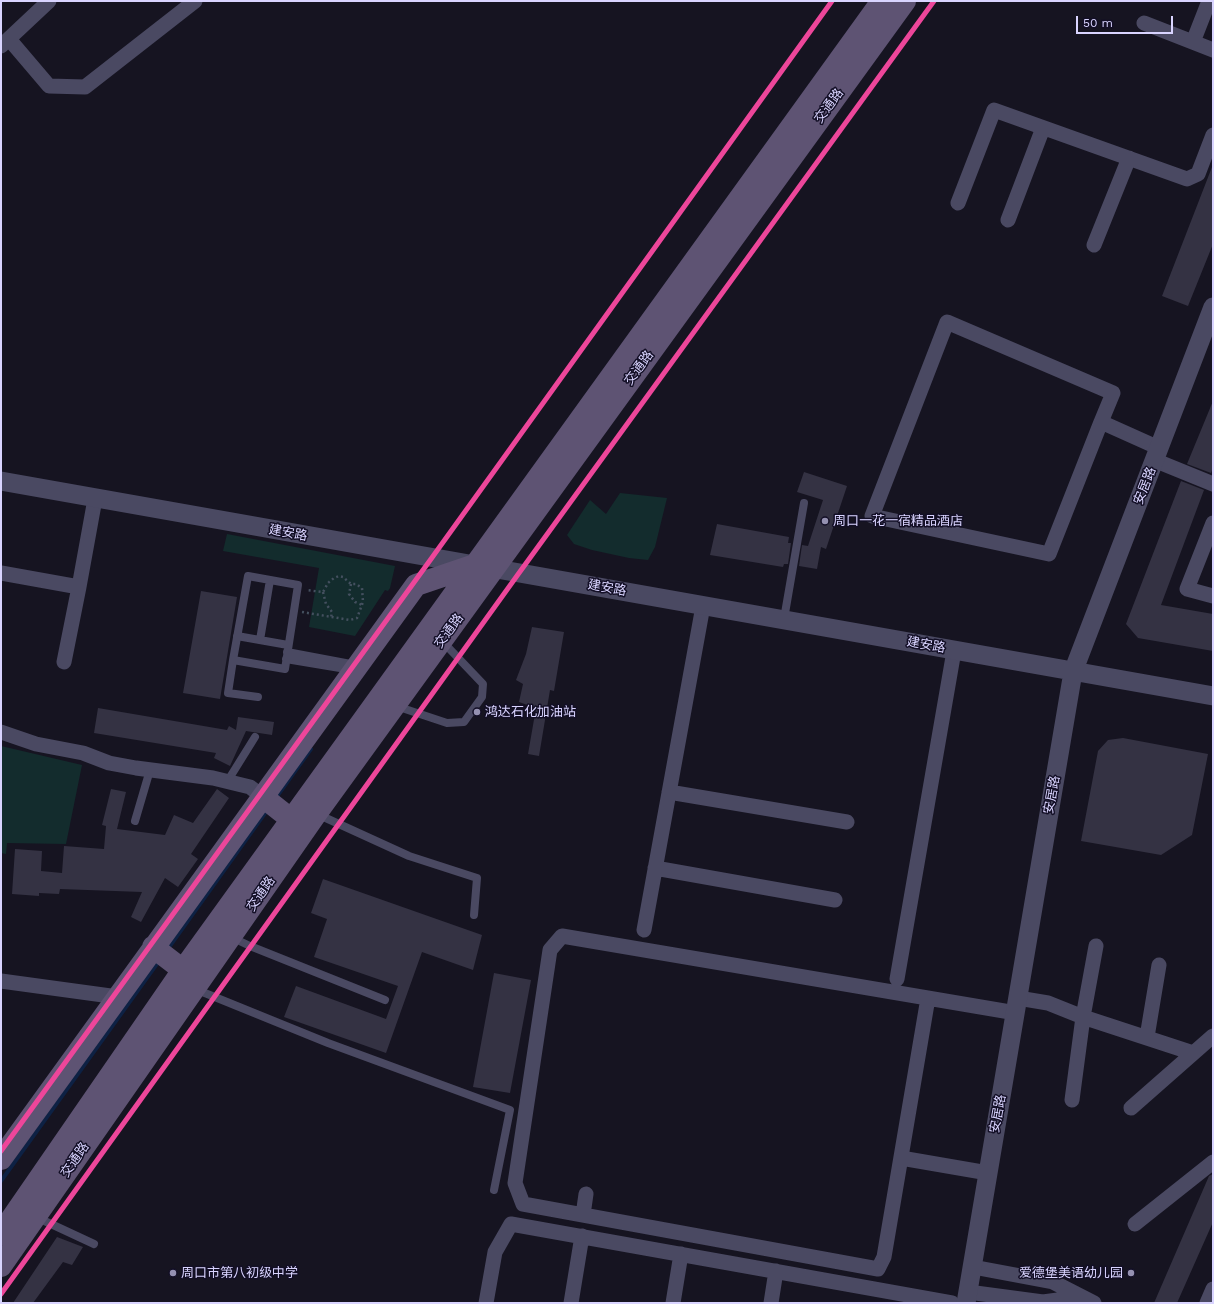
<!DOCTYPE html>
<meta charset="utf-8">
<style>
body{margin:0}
#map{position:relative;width:1214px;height:1304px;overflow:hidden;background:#161421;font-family:"Work Sans",sans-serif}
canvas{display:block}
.frame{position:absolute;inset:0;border:2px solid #d9d4ff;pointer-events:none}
.scale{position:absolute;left:1076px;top:16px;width:97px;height:18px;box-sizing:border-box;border:2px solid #d9d4ff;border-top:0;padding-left:5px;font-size:12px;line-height:14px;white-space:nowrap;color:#d9d4ff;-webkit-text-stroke:3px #130f26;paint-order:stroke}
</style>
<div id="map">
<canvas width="1214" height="1304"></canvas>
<div class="frame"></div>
<div class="scale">50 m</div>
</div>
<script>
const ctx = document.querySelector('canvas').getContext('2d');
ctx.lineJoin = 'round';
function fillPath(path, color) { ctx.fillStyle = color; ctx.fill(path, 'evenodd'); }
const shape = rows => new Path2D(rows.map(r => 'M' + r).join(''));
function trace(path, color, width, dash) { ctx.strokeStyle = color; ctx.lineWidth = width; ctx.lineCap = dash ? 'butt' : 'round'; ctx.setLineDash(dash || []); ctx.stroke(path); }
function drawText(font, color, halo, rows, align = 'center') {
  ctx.font = font + ' "Work Sans","Noto Sans SC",sans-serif'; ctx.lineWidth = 3; ctx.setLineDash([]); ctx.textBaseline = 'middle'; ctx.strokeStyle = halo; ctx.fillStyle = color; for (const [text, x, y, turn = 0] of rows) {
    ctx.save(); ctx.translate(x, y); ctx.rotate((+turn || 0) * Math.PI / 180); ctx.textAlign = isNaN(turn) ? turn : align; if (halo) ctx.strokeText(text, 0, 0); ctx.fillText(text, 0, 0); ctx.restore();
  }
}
const green = shape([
 [620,493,667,498,655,547,648,560,629,558,592,550,574,544,567,535,590,500,606,514],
 [227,534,395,566,390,588,388,591,385,590,355,636,309,627,319,568,223,551],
 [1,746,82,765,66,844,7,843,6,854,1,853]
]);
const stream = shape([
 [275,799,311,749],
 [167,950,268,809],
 [1,1181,159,961]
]);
const building = shape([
 [1212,167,1213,244,1188,306,1162,296],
 [1213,401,1213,467,1211,473,1187,464],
 [804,472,847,486,826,549,821,547,817,569,799,566,802,545,808,546,823,500,797,492],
 [1181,481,1204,490,1161,605,1213,614,1213,651,1138,638,1126,624],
 [717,524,789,537,788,543,791,543,788,564,784,564,783,567,710,555],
 [201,591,237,597,220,699,183,693],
 [532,627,564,632,554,691,550,690,539,756,528,754,536,708,519,702,523,684,516,680,526,654],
 [98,708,227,730,229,726,236,730,238,717,274,722,272,735,246,731,230,766,214,758,216,753,94,733],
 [1123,738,1208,754,1192,835,1161,855,1081,841,1098,751,1108,740],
 [111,789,126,792,117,829,165,835,174,815,193,823,217,789,229,798,191,854,198,859,178,887,165,878,141,922,131,917,142,892,60,889,59,894,39,893,39,896,12,894,15,849,42,851,41,871,62,873,64,846,104,849,106,826,102,825],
 [323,879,482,935,473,970,422,952,386,1053,284,1017,296,986,386,1019,398,986,314,957,327,919,311,913],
 [494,973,531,980,510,1093,473,1087],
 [1213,1174,1213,1222,1177,1303,1154,1303,1209,1176],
 [57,1237,83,1247,72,1265,63,1262,33,1303,13,1303]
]);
const path = shape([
 [351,584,349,594,355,602,362,605],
 [323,592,326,604,332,612,331,618],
 [302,612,350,620,357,618,363,602,362,588,356,584,351,584,343,577,339,576,334,578,328,583,323,592,306,590]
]);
const service = shape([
 [248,576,298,585,285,669,233,660,248,576],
 [784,619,804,503],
 [237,636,288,645],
 [260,640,270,580],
 [287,652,356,665],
 [286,659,352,670],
 [233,660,228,693,258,697],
 [396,706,447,723,464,722,482,697,483,684,443,642],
 [227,782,255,737],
 [317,814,409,856,477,878,474,915],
 [135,821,150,770],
 [231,937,250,946,385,1000],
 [195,989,328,1043,510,1110,494,1190],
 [36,1217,94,1244]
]);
const minor = shape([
 [1144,23,1213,50],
 [9,39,49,86,85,87,195,1],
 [1193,42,1209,1],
 [1,46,49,1],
 [958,203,994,110,1187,179,1198,174,1213,135],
 [1008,220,1043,128],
 [1094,245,1129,158],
 [1101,422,1049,554,872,516,947,322,1113,393,1101,422,1159,448],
 [1154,460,1213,484],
 [1213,523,1187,589,1213,596],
 [1,573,79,587,95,499],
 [64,662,79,587],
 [1,732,36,744,83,753,109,763,136,768,213,778,250,787,263,797],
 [669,792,847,822],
 [655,868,835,900],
 [644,930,703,606],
 [897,979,954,651],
 [1,981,118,997],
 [928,998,884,1257,878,1269,523,1204,515,1183,550,950,562,936,1016,1013],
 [1018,998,1048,1003,1083,1017,1193,1053],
 [1147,1037,1159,965],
 [1072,1100,1083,1017,1096,946],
 [1131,1108,1213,1036],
 [901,1158,988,1173],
 [583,1215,586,1194],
 [1135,1224,1213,1162],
 [973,1267,1053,1282,1094,1303],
 [968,1292,1043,1302,1080,1297],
 [486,1303,495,1252,511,1224,952,1303],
 [571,1303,582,1236],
 [673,1303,681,1254],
 [771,1303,776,1271],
 [1207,1303,1213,1289]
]);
const tertiary = shape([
 [1,481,1213,696],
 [966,1303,1073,672,1213,307]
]);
const primary = shape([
 [263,797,292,820],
 [153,947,183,970],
 [1,1159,416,585,475,565],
 [1,1234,183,970,882,1],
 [1,1266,316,814,905,1]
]);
const cycleway = shape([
 [1,1151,431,559,832,1],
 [1,1294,519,573,934,1]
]);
const markers = [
 [825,521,4,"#9591b1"],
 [477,712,4,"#9591b1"],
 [173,1273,4,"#9591b1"],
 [1131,1273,4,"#9591b1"]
];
const streetNames = [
 ["交通路",829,106,-54],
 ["交通路",639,368,-54],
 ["安居路",1145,486,-69],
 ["建安路",288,533,10],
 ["建安路",607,588,10],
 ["交通路",449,631,-54],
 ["建安路",926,645,10],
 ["安居路",1052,795,-80],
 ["交通路",261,894,-55],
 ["安居路",998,1114,-80],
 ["交通路",75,1160,-55]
];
const poiNames = [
 ["周口一花一宿精品酒店",833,521],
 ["鸿达石化加油站",485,712],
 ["周口市第八初级中学",181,1273],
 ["爱德堡美语幼儿园",1123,1273,"right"]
];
fillPath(green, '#132c2d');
trace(stream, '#0d2144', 4);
fillPath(building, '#343243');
trace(path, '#44505f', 2.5, [2, 3]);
trace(service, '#4a4962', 8);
trace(minor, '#4a4962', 15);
trace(tertiary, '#4a4962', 19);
trace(primary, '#5e5373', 22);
trace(cycleway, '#ed469a', 5);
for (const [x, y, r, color] of markers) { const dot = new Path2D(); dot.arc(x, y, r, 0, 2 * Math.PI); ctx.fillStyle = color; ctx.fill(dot); trace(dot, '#130f26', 1.5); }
drawText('13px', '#d9d4ff', '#130f26', streetNames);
drawText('13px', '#d9d4ff', '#130f26', poiNames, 'left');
</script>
